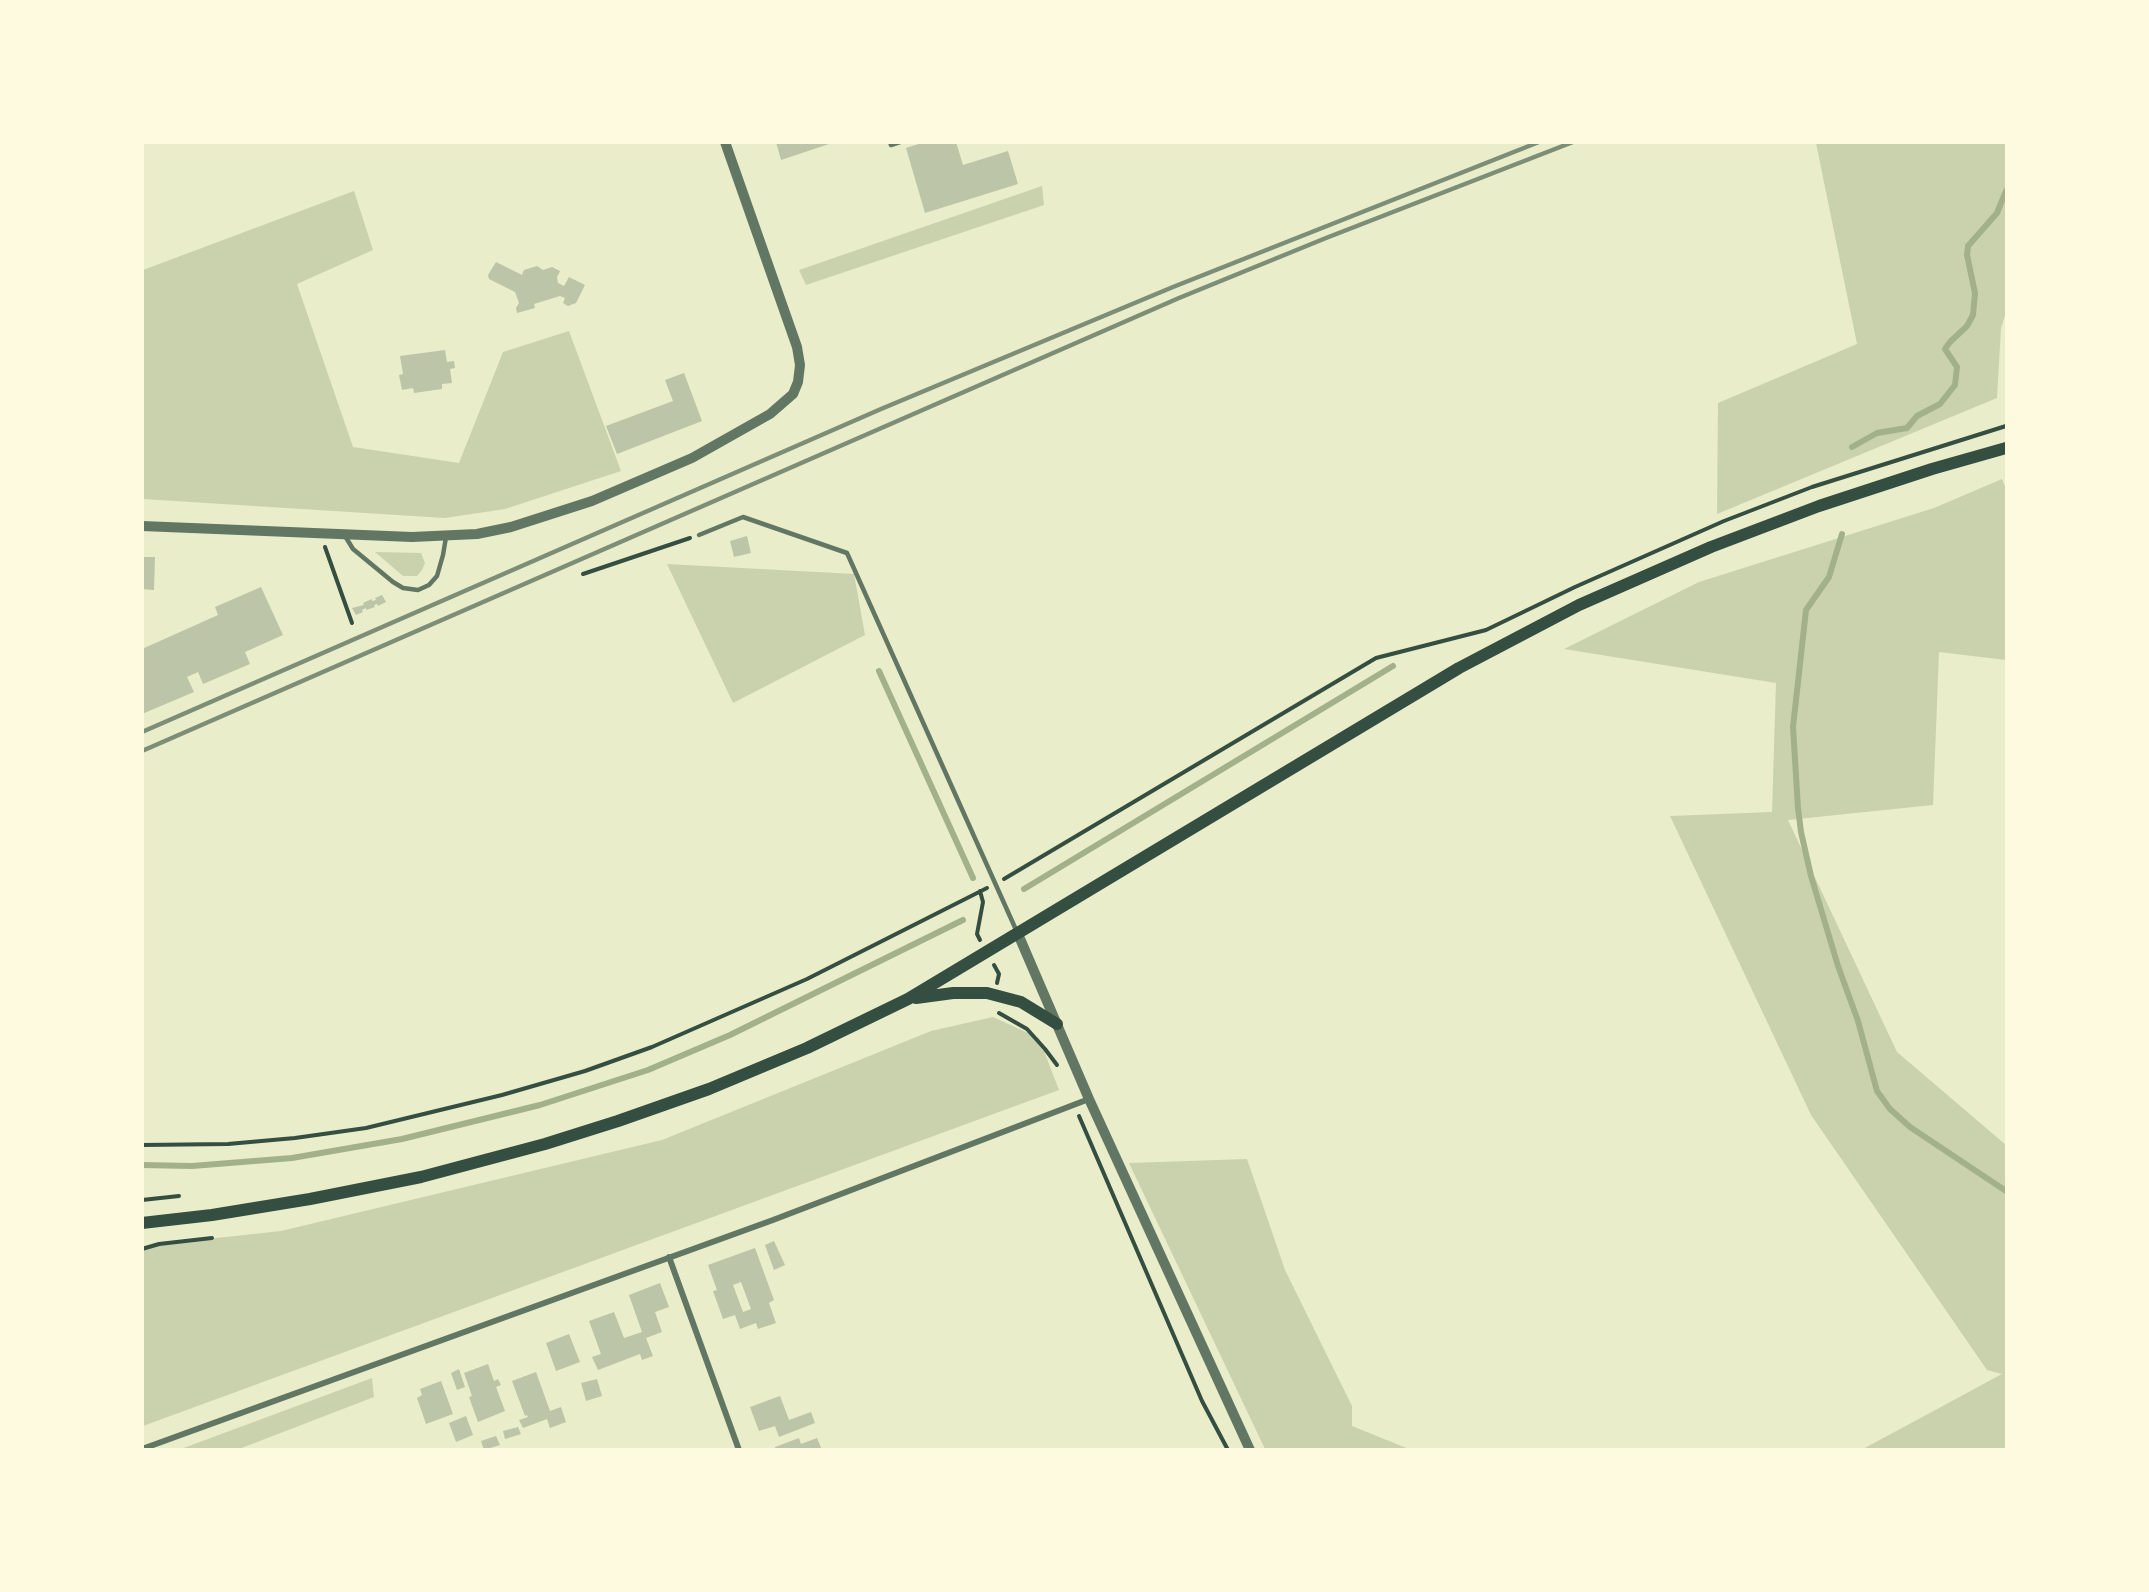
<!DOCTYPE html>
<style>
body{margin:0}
#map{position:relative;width:2149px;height:1592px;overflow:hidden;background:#e9edc9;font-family:"Public Sans",sans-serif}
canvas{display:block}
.frame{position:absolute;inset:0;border:144px solid #fefae0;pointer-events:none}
</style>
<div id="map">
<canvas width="2149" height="1592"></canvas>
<div class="frame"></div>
</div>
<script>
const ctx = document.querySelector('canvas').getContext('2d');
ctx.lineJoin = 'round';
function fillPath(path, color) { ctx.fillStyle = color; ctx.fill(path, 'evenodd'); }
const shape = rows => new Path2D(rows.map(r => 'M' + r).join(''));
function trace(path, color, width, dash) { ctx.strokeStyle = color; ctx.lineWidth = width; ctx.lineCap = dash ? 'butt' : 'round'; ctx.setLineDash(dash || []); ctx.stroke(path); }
const green = shape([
 [1816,143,2006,143,2006,312,2001,328,1997,398,1717,514,1718,403,1857,344],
 [1042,186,1044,205,806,285,799,270],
 [354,191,373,250,297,284,353,447,459,463,503,352,569,331,621,471,505,509,445,518,143,499,143,270],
 [2002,479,2006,489,2006,660,1939,652,1933,805,1788,820,1897,1052,2006,1145,2006,1449,1863,1449,2002,1374,1987,1370,1811,1115,1670,816,1772,812,1776,683,1564,649,1699,582,1934,508],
 [375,552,421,553,425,563,422,570,417,576,403,576],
 [667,564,854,574,865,635,733,703],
 [993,1017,1039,1038,1059,1090,143,1426,143,1246,281,1231,662,1140,931,1031],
 [1247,1159,1285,1270,1352,1406,1352,1426,1409,1449,1265,1449,1129,1163],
 [372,1378,374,1397,239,1449,181,1449]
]);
const stream = shape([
 [1852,447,1877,433,1907,428,1917,416,1940,404,1955,385,1957,367,1945,349,1950,342,1967,326,1973,315,1975,293,1967,255,1968,246,1997,213,2006,191],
 [1842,534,1829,577,1806,610,1793,727,1798,808,1801,832,1811,876,1838,966,1858,1021,1877,1091,1890,1109,1910,1127,2006,1191],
 [879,671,973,878],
 [1024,889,1393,666],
 [142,1165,192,1166,292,1158,402,1139,540,1105,648,1070,730,1035,963,920]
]);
const building = shape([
 [776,142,832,142,832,143,781,160],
 [925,142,956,142,963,165,1008,151,1018,184,925,213,906,148],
 [496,262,522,275,524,270,537,266,543,270,552,267,560,271,557,277,558,283,564,286,569,277,585,285,576,303,568,306,563,303,565,298,560,296,534,304,535,308,517,313,516,308,519,303,515,292,489,279,488,275],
 [445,350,447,362,454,361,455,368,450,369,452,383,442,384,442,389,414,393,413,388,402,390,399,375,403,374,400,356],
 [684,373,702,421,617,454,606,426,673,401,665,380],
 [747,536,751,553,734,557,730,541],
 [142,557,155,557,154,590,142,589],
 [261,587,283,635,245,652,250,664,203,684,198,672,187,677,194,692,142,714,142,649,218,615,215,607],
 [382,595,386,602,378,606,377,604,374,605,375,607,366,610,366,608,362,610,363,612,356,615,352,608,364,605,363,603,372,599,372,601,376,600,375,598],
 [774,1241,785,1265,774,1270,765,1245],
 [755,1248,774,1300,769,1303,776,1323,758,1329,756,1323,740,1329,735,1315,723,1319,713,1291,717,1290,708,1265],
 [741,1282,751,1309,743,1312,733,1285],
 [660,1283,669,1307,655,1312,662,1332,646,1338,653,1356,642,1360,640,1354,598,1370,592,1357,601,1354,589,1321,614,1312,624,1338,642,1332,629,1295],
 [569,1334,580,1362,556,1371,546,1343],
 [488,1364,494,1381,498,1379,501,1385,496,1387,505,1411,478,1422,469,1397,472,1396,464,1373],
 [459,1369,465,1387,457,1390,451,1373],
 [536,1372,550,1411,561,1407,566,1422,550,1428,547,1419,523,1428,519,1420,528,1417,527,1415,525,1416,512,1381],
 [597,1379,602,1396,586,1401,581,1383],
 [441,1381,453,1414,426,1424,417,1398,422,1395,420,1389],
 [780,1396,789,1420,811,1412,815,1423,779,1437,775,1426,759,1431,750,1407],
 [466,1416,473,1435,456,1442,449,1423],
 [518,1427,521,1434,505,1439,503,1431],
 [496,1436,500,1445,484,1450,481,1441],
 [799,1438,801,1444,817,1438,822,1450,776,1450,775,1447]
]);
const path = shape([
 [325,547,352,623],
 [583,574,690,538],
 [1004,879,1376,658,1486,630,1575,587,1724,521,1812,487,2006,426],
 [980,891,983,902,977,934,980,940],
 [994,965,999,974,997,983],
 [999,1013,1027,1029,1045,1049,1057,1065],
 [1079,1116,1202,1401,1228,1450],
 [142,1145,228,1144,295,1138,366,1128,502,1095,585,1071,652,1047,807,979,987,888],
 [142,1200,179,1196],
 [142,1249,159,1244,212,1238]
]);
const service = shape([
 [890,142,891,145,900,142],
 [699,535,743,517,847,553,1017,932],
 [345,536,353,549,393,582,403,588,418,590,429,585,437,576,443,555,446,537]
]);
const minor = shape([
 [669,1257,739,1450],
 [142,1449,773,1220,1089,1099]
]);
const tertiary = shape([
 [142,526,412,537,477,534,511,527,592,501,692,458,770,414,793,394,798,382,800,365,797,347,725,142],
 [1018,934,1089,1099,1250,1450]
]);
const secondary = shape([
 [916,998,953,993,987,993,1021,1002,1057,1024],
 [142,1223,212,1215,310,1199,421,1177,545,1144,618,1121,709,1089,807,1048,908,999,1459,668,1579,605,1711,547,1819,506,1932,469,2006,448]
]);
const rail = shape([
 [142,732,881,409,1173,287,1539,142],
 [142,751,1179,298,1326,238,1573,142]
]);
fillPath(green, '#cad2ad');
trace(stream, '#a3b18a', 6);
fillPath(building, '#bcc5a7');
trace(path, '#344e41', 4);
trace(service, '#617663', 4.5);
trace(minor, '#617663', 6);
trace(tertiary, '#617663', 10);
trace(secondary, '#344e41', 12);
trace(rail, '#7c8e77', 4.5);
</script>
